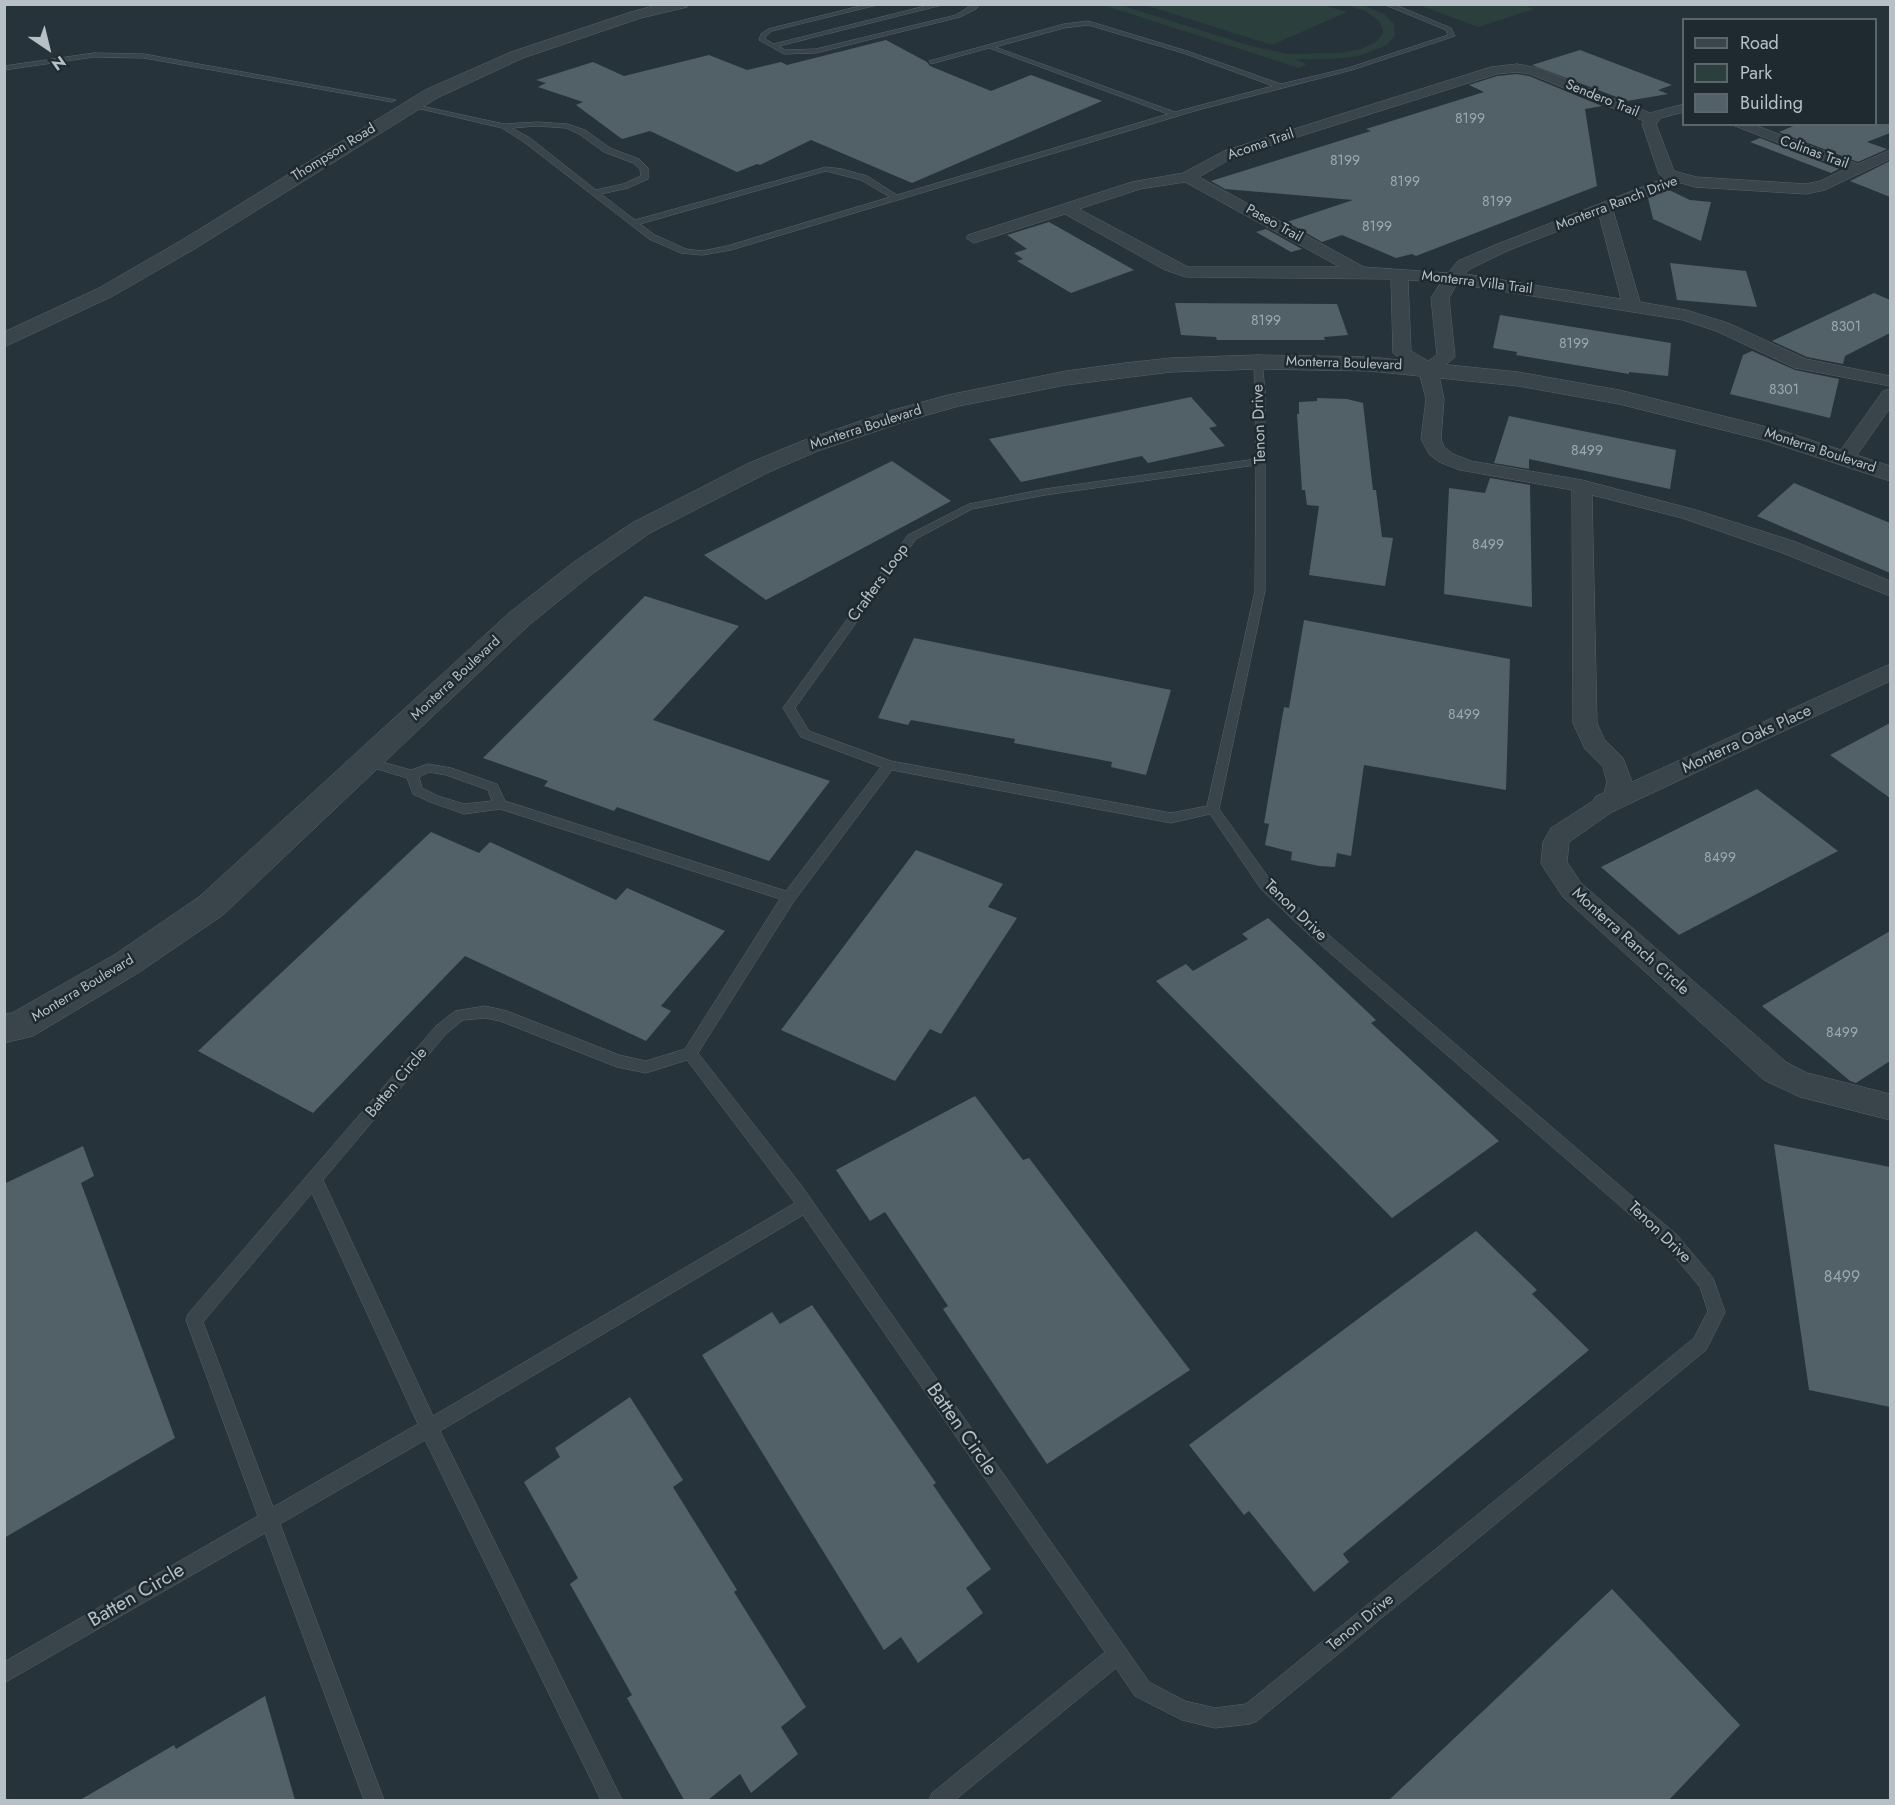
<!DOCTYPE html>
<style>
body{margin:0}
#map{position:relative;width:1895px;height:1805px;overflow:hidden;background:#26333b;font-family:Jost,sans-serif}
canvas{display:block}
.frame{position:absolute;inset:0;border:6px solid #b6c0c6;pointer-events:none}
.legend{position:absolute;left:1682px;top:18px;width:195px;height:108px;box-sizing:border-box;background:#1f2a30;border:2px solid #5b666c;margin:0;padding:8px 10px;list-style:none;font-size:18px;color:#b6c0c6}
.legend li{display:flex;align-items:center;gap:12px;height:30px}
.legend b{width:30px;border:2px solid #5b666c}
.north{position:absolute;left:18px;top:18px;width:60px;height:60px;-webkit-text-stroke:4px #1f2a30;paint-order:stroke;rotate:145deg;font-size:16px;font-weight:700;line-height:24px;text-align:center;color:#b6c0c6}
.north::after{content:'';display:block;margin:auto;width:21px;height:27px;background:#b6c0c6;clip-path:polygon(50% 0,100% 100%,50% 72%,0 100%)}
</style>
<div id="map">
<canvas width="1895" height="1805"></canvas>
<div class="frame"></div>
<ul class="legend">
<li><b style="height:8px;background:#3a454b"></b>Road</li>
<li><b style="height:16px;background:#2b403c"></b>Park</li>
<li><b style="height:16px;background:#526068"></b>Building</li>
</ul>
<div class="north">N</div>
</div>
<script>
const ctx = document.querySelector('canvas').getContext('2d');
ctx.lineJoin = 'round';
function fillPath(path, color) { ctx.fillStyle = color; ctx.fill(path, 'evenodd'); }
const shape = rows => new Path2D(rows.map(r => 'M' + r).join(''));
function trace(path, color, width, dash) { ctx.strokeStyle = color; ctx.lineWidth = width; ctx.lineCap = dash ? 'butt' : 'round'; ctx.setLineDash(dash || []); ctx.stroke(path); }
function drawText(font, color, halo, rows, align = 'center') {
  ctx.font = font + ' Jost,sans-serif'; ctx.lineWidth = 5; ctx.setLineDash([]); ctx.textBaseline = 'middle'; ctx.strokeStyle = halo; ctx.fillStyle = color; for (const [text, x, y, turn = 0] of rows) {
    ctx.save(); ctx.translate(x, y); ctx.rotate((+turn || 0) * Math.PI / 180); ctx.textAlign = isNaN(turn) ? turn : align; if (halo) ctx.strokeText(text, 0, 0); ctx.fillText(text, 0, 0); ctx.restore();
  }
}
const green = shape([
 [1520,4,1534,9,1478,27,1419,5],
 [1103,5,1120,5,1251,46,1288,54,1340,53,1361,49,1376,42,1383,33,1383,29,1378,20,1365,11,1347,5,1363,5,1384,14,1394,24,1395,35,1387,45,1359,56,1332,59,1294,59,1307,64,1299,68],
 [1322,5,1347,12,1272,45,1145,5]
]);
const building = shape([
 [886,40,927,62,930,66,991,91,1031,75,1102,101,912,183,811,140,760,165,757,164,737,172,650,131,622,139,576,105,583,102,538,87,546,83,536,80,593,62,624,76,709,55,747,70,781,62,787,65],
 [1580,50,1672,85,1658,90,1668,94,1627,101,1532,65],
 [1517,74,1529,76,1602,106,1585,109,1597,186,1416,256,1412,254,1396,258,1342,235,1322,242,1287,222,1353,200,1225,189,1211,181,1371,131,1366,129,1484,92,1469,85,1497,76],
 [1798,124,1890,124,1890,133,1867,142,1887,149,1858,162,1779,132],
 [1760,138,1839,169,1831,173,1750,142],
 [1890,161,1890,197,1850,181],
 [1669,190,1690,200,1711,202,1701,241,1653,219,1648,198],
 [1049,222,1134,270,1071,293,1017,261,1023,259,1014,253,1027,249,1007,235],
 [1266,229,1302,249,1291,252,1256,232],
 [1670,263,1746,271,1757,307,1677,300],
 [1874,293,1890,300,1890,333,1845,356,1843,364,1807,357,1772,341],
 [1175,303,1337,304,1348,335,1324,337,1325,340,1217,340,1216,337,1181,335],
 [1500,315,1671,343,1668,376,1629,372,1629,374,1516,355,1517,352,1493,348],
 [1752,351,1795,370,1839,379,1830,418,1730,394,1743,355],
 [1191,397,1217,426,1209,428,1225,446,1148,463,1142,456,1021,482,989,439],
 [1317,398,1347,399,1363,403,1373,490,1376,490,1382,537,1393,538,1385,586,1309,575,1319,506,1307,505,1305,490,1302,490,1297,414,1299,414,1299,402,1317,401],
 [1509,416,1676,450,1670,489,1529,459,1529,469,1494,463],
 [892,461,951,501,766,600,704,555],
 [1490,478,1530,485,1532,607,1444,594,1449,488,1485,493],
 [1794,483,1890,523,1890,573,1757,516],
 [645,596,739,626,653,720,830,781,769,861,617,807,614,811,544,786,548,781,483,758],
 [1304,620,1510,659,1506,790,1364,765,1351,856,1337,853,1335,867,1319,866,1291,860,1292,852,1265,845,1269,824,1264,823,1284,707,1289,708],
 [914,638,1171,690,1146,775,1111,767,1112,762,1014,743,1015,739,911,720,908,725,878,718],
 [1890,723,1890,798,1830,755],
 [1757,789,1838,851,1679,935,1601,867],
 [431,832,479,853,490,842,616,900,627,888,725,931,661,1006,671,1011,646,1041,465,956,313,1113,198,1051],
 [916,850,1003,884,988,907,1017,918,941,1034,930,1029,895,1081,781,1030],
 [1268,918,1376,1020,1371,1023,1499,1141,1392,1218,1156,981,1186,964,1193,971,1248,939,1242,934],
 [1890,931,1890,1061,1856,1083,1850,1081,1762,1006],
 [975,1096,1023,1160,1029,1158,1190,1370,1047,1464,943,1309,948,1306,885,1212,870,1221,836,1170],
 [1774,1144,1890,1167,1890,1407,1809,1390],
 [83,1146,94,1176,81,1183,175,1438,4,1538,4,1184],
 [1476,1231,1537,1290,1532,1294,1589,1350,1343,1554,1349,1562,1314,1592,1249,1511,1244,1515,1189,1445],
 [812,1305,936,1483,933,1485,991,1569,966,1588,983,1613,918,1663,901,1637,884,1650,702,1355,772,1312,780,1324],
 [630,1397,683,1480,673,1487,737,1590,734,1592,806,1707,781,1727,798,1754,751,1793,740,1774,708,1800,684,1800,627,1698,632,1695,570,1584,578,1578,524,1482,560,1457,555,1448],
 [1612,1589,1740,1725,1669,1800,1389,1800],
 [265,1696,295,1800,80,1800,174,1745,176,1749]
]);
const service = shape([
 [868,4,881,4,772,31,766,36,765,39,774,44,933,4,946,4,779,46,785,50,816,49,956,15,973,4,980,4,976,9,960,17,816,53,784,54,759,40,761,34,768,29,868,4],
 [1383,4,1393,4,1451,28,1455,36,1352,70,1198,110,731,250,702,255,681,253,649,239,524,142,502,128,408,106,412,104,504,124,537,122,567,124,585,130,610,148,639,159,648,168,648,179,628,188,601,194,635,220,826,167,842,169,867,176,897,195,1168,114,989,48,931,64,929,61,1064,24,1088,21,1187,51,1281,84,1348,68,1448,35,1446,30,1383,4],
 [1088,25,1183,53,1273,86,1175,112,995,47,1064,28,1088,25],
 [537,126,566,128,579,134,604,152,633,163,640,169,641,176,623,184,596,190,530,138,512,128,537,126],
 [826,171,861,180,890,197,727,246,702,251,686,249,655,235,640,224,826,171],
 [94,53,144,54,396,100,392,102,144,58,94,57,4,70,4,66,94,53],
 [1254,360,1262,362,1265,391,1265,591,1219,809,1271,881,1316,924,1677,1235,1713,1278,1725,1312,1706,1350,1257,1721,1250,1724,1215,1728,1182,1720,1135,1696,1116,1668,955,1800,929,1800,932,1793,1105,1652,803,1215,440,1431,622,1800,601,1800,425,1440,280,1524,384,1800,364,1800,265,1533,4,1683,4,1662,258,1516,186,1320,188,1314,436,1026,455,1011,485,1006,507,1011,619,1055,646,1061,685,1049,780,899,500,809,464,814,430,802,413,794,407,778,364,765,362,762,364,759,368,758,411,770,428,764,451,768,497,784,505,801,786,891,881,767,801,737,783,708,908,535,969,504,1045,489,1256,459,1254,360],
 [1256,465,1255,591,1207,806,1171,813,891,761,809,731,795,708,916,539,972,509,1045,495,1256,465],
 [892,770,1171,823,1210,814,1261,889,1306,932,1665,1245,1700,1287,1708,1311,1694,1338,1246,1704,1215,1708,1185,1701,1149,1682,801,1185,698,1053,794,901,892,770],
 [429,772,446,775,488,790,492,801,464,804,438,796,422,788,419,777,429,772],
 [485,1018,500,1021,617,1067,646,1073,687,1060,795,1203,433,1416,323,1180,446,1034,463,1020,485,1018],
 [312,1193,418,1424,273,1507,203,1322,312,1193]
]);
const minor = shape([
 [1517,64,1538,68,1650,113,1684,104,1684,112,1661,118,1656,124,1674,171,1696,177,1806,184,1820,181,1845,169,1730,124,1752,124,1858,164,1890,150,1890,159,1825,190,1806,194,1695,187,1681,183,1613,210,1640,302,1686,310,1728,323,1806,359,1890,376,1890,386,1795,368,1716,331,1683,320,1457,284,1449,298,1455,357,1438,371,1444,399,1441,439,1444,447,1453,454,1471,461,1582,480,1696,510,1796,542,1890,581,1890,596,1780,552,1682,518,1592,495,1597,723,1604,739,1623,758,1632,782,1890,664,1890,681,1612,812,1569,842,1567,862,1581,883,1786,1062,1807,1073,1890,1094,1890,1120,1800,1097,1764,1080,1563,897,1545,870,1541,863,1543,842,1551,828,1593,801,1596,796,1604,793,1607,782,1603,767,1585,749,1573,723,1572,490,1460,470,1439,462,1429,454,1421,439,1426,399,1419,372,1393,353,1391,279,1186,277,1165,270,1065,214,974,243,966,238,968,235,1132,182,1183,173,1224,151,1491,67,1517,64],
 [1517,72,1530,74,1644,121,1642,124,1659,174,1665,178,1495,245,1458,261,1448,273,1364,267,1199,177,1234,157,1497,74,1517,72],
 [1185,182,1340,267,1188,267,1079,209,1140,189,1185,182],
 [1599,215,1621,299,1465,274,1470,269,1507,251,1599,215],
 [1408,280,1441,282,1431,298,1437,355,1428,361,1411,351,1408,280],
 [1890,389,1890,408,1852,462,1838,462,1835,458,1838,454,1883,391,1890,389]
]);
const tertiary = shape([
 [661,4,689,4,687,7,641,18,523,58,437,98,196,248,113,296,4,347,4,332,99,288,182,240,425,90,511,52,631,12,661,4],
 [1257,355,1370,357,1518,372,1619,390,1783,431,1890,466,1890,481,1767,441,1619,404,1518,386,1370,371,1257,369,1171,372,1066,385,959,406,906,421,818,451,767,473,650,533,592,574,529,625,223,915,138,973,33,1036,4,1043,4,1014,12,1013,114,955,199,897,509,613,574,562,632,523,749,463,802,441,890,411,948,395,1066,371,1125,363,1171,358,1257,355]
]);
const farStreetnames = [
 ["Sendero Trail",1602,99,22],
 ["Acoma Trail",1261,145,-19],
 ["Thompson Road",334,153,-32],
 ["Colinas Trail",1814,153,20],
 ["Monterra Ranch Drive",1617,204,-21],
 ["Paseo Trail",1274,224,29],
 ["Monterra Villa Trail",1477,283,7],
 ["Monterra Boulevard",1344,364,2],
 ["Monterra Boulevard",866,428,-18],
 ["Monterra Boulevard",1820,451,18],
 ["Monterra Boulevard",456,679,-43],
 ["Monterra Boulevard",83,989,-31]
];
const numberNames = [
 ["8199",1470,120],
 ["8199",1345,162],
 ["8199",1405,183],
 ["8199",1497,203],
 ["8199",1377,228],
 ["8199",1266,322],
 ["8301",1846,328],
 ["8199",1574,345],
 ["8301",1784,391],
 ["8499",1587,452],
 ["8499",1488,546],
 ["8499",1464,716],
 ["8499",1720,859],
 ["8499",1842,1034]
];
const streetNames = [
 ["Tenon Drive",1260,424,-92],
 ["Crafters Loop",879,583,-54],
 ["Monterra Oaks Place",1747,740,-25],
 ["Tenon Drive",1295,911,44],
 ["Monterra Ranch Circle",1630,942,42],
 ["Batten Circle",397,1083,-50],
 ["Tenon Drive",1659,1233,44],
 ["Tenon Drive",1361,1623,-39]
];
const nearNumbernames = [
 ["8499",1842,1278]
];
const nearStreetnames = [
 ["Batten Circle",961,1430,55],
 ["Batten Circle",137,1596,-30]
];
fillPath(green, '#2b403c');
fillPath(building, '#526068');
trace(service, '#586369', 1);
trace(minor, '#586369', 1);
trace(tertiary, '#586369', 1);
fillPath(service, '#3a454b');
fillPath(minor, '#3a454b');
fillPath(tertiary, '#3a454b');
drawText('14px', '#b6c0c6', '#1f2a30', farStreetnames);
drawText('14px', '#9da8ae', null, numberNames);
drawText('16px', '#b6c0c6', '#1f2a30', streetNames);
drawText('16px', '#9da8ae', null, nearNumbernames);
drawText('20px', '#b6c0c6', '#1f2a30', nearStreetnames);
</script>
